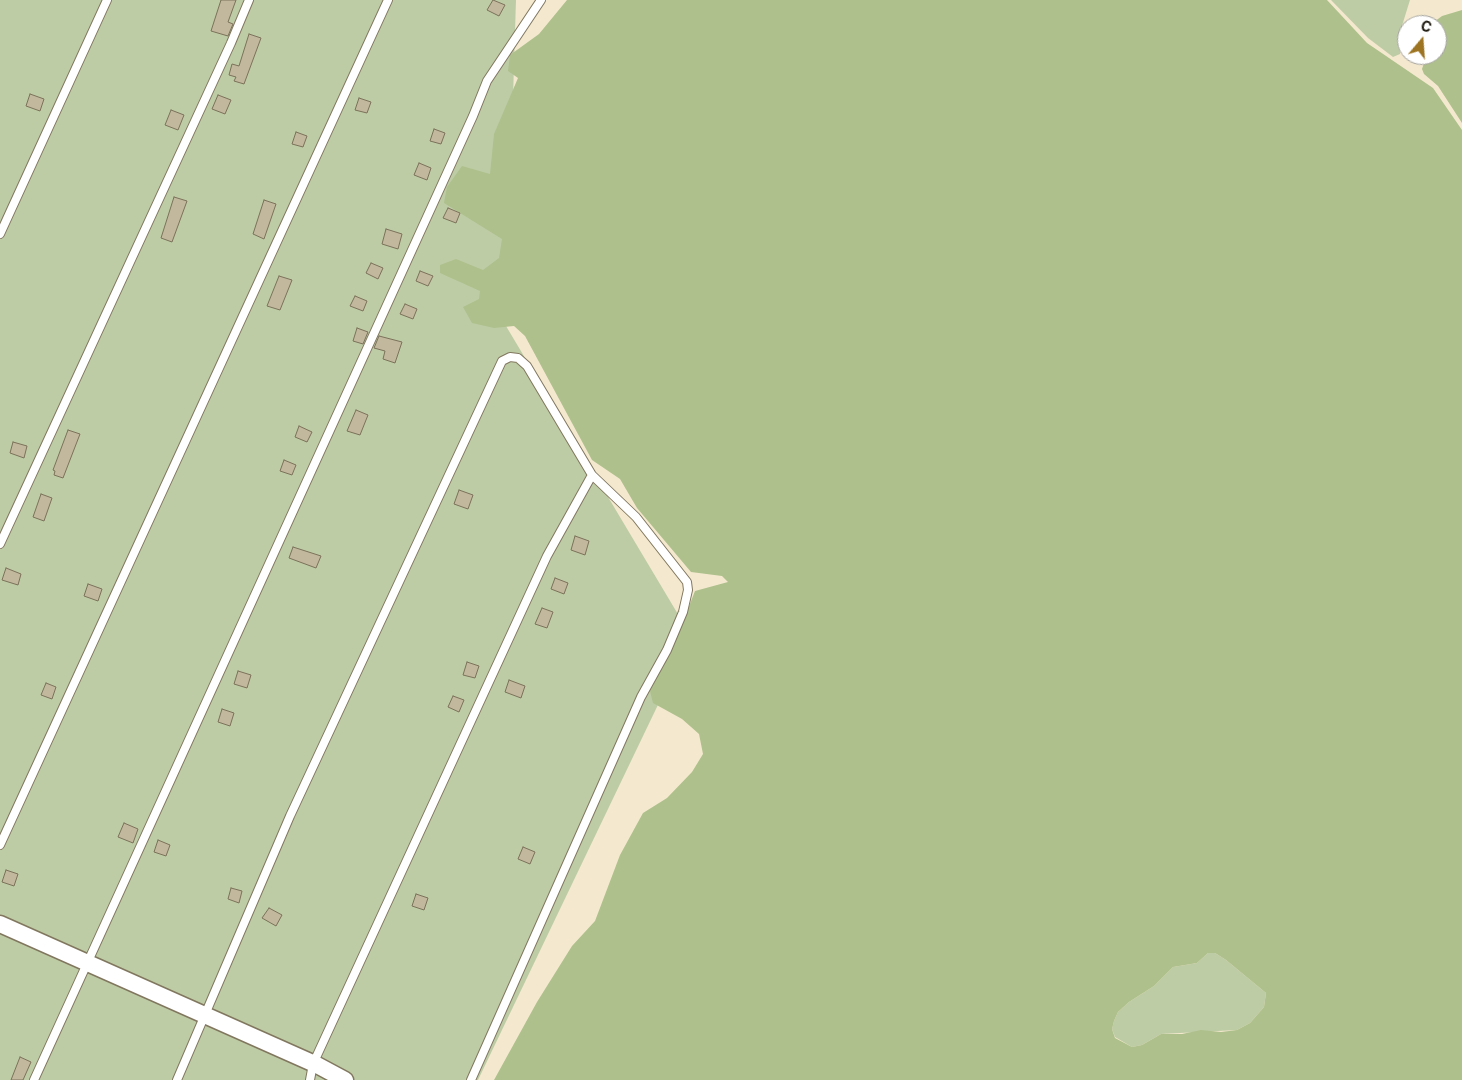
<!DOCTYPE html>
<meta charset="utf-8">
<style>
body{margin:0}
#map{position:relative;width:1462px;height:1080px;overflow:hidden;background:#f4e9ce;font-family:Inter,sans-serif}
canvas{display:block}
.north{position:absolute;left:1397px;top:15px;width:50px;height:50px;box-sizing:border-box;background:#fff;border:1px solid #a3a19d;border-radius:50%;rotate:18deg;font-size:14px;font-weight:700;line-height:20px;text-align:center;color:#18140a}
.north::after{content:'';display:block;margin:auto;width:18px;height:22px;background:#9d7422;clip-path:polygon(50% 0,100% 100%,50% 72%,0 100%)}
</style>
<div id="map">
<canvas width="1462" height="1080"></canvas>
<div class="north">С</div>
</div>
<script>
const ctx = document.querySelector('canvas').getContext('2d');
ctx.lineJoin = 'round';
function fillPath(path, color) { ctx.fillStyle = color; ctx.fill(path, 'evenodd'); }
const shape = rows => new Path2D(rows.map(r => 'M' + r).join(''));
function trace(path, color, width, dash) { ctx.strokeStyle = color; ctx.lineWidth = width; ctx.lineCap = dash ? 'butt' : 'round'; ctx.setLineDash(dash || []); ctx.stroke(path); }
const green = shape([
 [0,0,516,0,506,326,691,636,478,1080,0,1080],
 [1331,0,1410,0,1401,29,1400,54,1393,57,1368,38],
 [1208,953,1215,953,1226,960,1266,993,1264,1007,1250,1023,1237,1030,1161,1034,1142,1045,1132,1047,1115,1037,1112,1029,1114,1021,1118,1012,1129,1002,1154,986,1173,967,1197,963]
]);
const forest = shape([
 [567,0,1327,0,1367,43,1433,88,1462,130,1462,1080,494,1080,537,1002,572,946,595,921,620,855,643,813,667,798,692,772,703,754,699,734,682,719,653,703,650,691,675,642,695,591,728,582,722,576,691,572,637,508,620,479,592,460,525,336,514,326,494,328,472,323,463,307,479,299,480,291,440,273,440,265,456,259,483,270,499,258,502,239,444,203,447,187,462,166,490,174,494,134,518,78,508,71,510,55,539,34],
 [1208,953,1215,953,1226,960,1266,993,1264,1007,1250,1023,1237,1030,1221,1032,1201,1030,1182,1034,1161,1034,1142,1045,1132,1047,1115,1038,1112,1029,1114,1021,1118,1012,1129,1002,1154,986,1173,967,1197,963],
 [1462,10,1462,123,1438,86,1424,74,1422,69,1424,63,1433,55,1437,55,1437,25,1433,25,1434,22,1442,16]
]);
const building = shape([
 [221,0,236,0,228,22,233,24,228,36,211,31,221,0],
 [493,0,505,5,499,16,487,10,493,0],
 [249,34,261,38,244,84,234,81,236,77,229,75,232,64,239,66,249,34],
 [30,94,44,99,40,111,26,106,30,94],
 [218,95,231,100,225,114,212,109,218,95],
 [359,98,371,102,367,113,355,110,359,98],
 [171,110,184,115,178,130,165,125,171,110],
 [434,129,445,133,441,144,430,141,434,129],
 [296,132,307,136,303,147,292,144,296,132],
 [419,163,431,168,427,180,414,175,419,163],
 [174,197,187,201,172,242,161,238,174,197],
 [264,200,276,204,264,239,253,234,264,200],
 [448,208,460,213,456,223,443,218,448,208],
 [386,229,402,234,398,249,382,244,386,229],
 [371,263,383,268,378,279,366,273,371,263],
 [420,271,433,276,428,286,416,281,420,271],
 [279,276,292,280,280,310,267,306,279,276],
 [355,296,367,301,363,311,350,306,355,296],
 [405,304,417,309,413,319,400,314,405,304],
 [357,328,368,332,363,344,353,341,357,328],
 [379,336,402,342,395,363,383,359,385,351,374,348,379,336],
 [356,410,368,415,360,435,347,431,356,410],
 [299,426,312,432,307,442,295,437,299,426],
 [68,430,80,434,63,478,54,475,55,471,53,470,68,430],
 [13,442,27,446,24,458,10,453,13,442],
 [284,460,296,465,292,475,280,471,284,460],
 [459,490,473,495,468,509,454,504,459,490],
 [41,494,52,498,44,521,33,517,41,494],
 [575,536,589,541,585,555,571,550,575,536],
 [293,547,321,556,316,568,289,558,293,547],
 [6,568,21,574,18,585,2,580,6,568],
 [555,578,568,583,564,594,551,589,555,578],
 [88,584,102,589,98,601,84,596,88,584],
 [542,608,553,612,547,628,535,624,542,608],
 [467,662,479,666,475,678,463,675,467,662],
 [238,671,251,675,247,688,234,684,238,671],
 [509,680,525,686,521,698,505,692,509,680],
 [46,683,56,687,52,699,41,695,46,683],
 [453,696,464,700,459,712,448,707,453,696],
 [222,709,234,713,230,726,218,722,222,709],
 [124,823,138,829,133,843,118,837,124,823],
 [158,840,170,845,166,856,154,852,158,840],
 [523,847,535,852,530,864,518,859,523,847],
 [6,870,18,874,14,886,2,882,6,870],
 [231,888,242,891,239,903,228,899,231,888],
 [416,894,428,898,424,910,412,906,416,894],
 [269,908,282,915,276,926,262,918,269,908],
 [20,1057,31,1062,23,1080,11,1080,20,1057]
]);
const lane = shape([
 [0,234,107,0],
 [0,544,231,43,249,0],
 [0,845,388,0],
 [34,1080,473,116,487,81,541,0],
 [177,1080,290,816,502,361,510,357,518,358,527,366,592,475,636,517,687,582,688,590,683,612,667,650,641,697,471,1080],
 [310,1080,313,1064,547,556,592,475]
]);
const street = shape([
 [0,924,317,1065,345,1080]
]);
fillPath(green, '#becca5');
fillPath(forest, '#aec08c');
fillPath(building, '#c2b89e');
trace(building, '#7b725a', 1);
trace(lane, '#81775f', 10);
trace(street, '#81775f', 19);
trace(lane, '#fff', 8);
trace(street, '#fff', 16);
</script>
